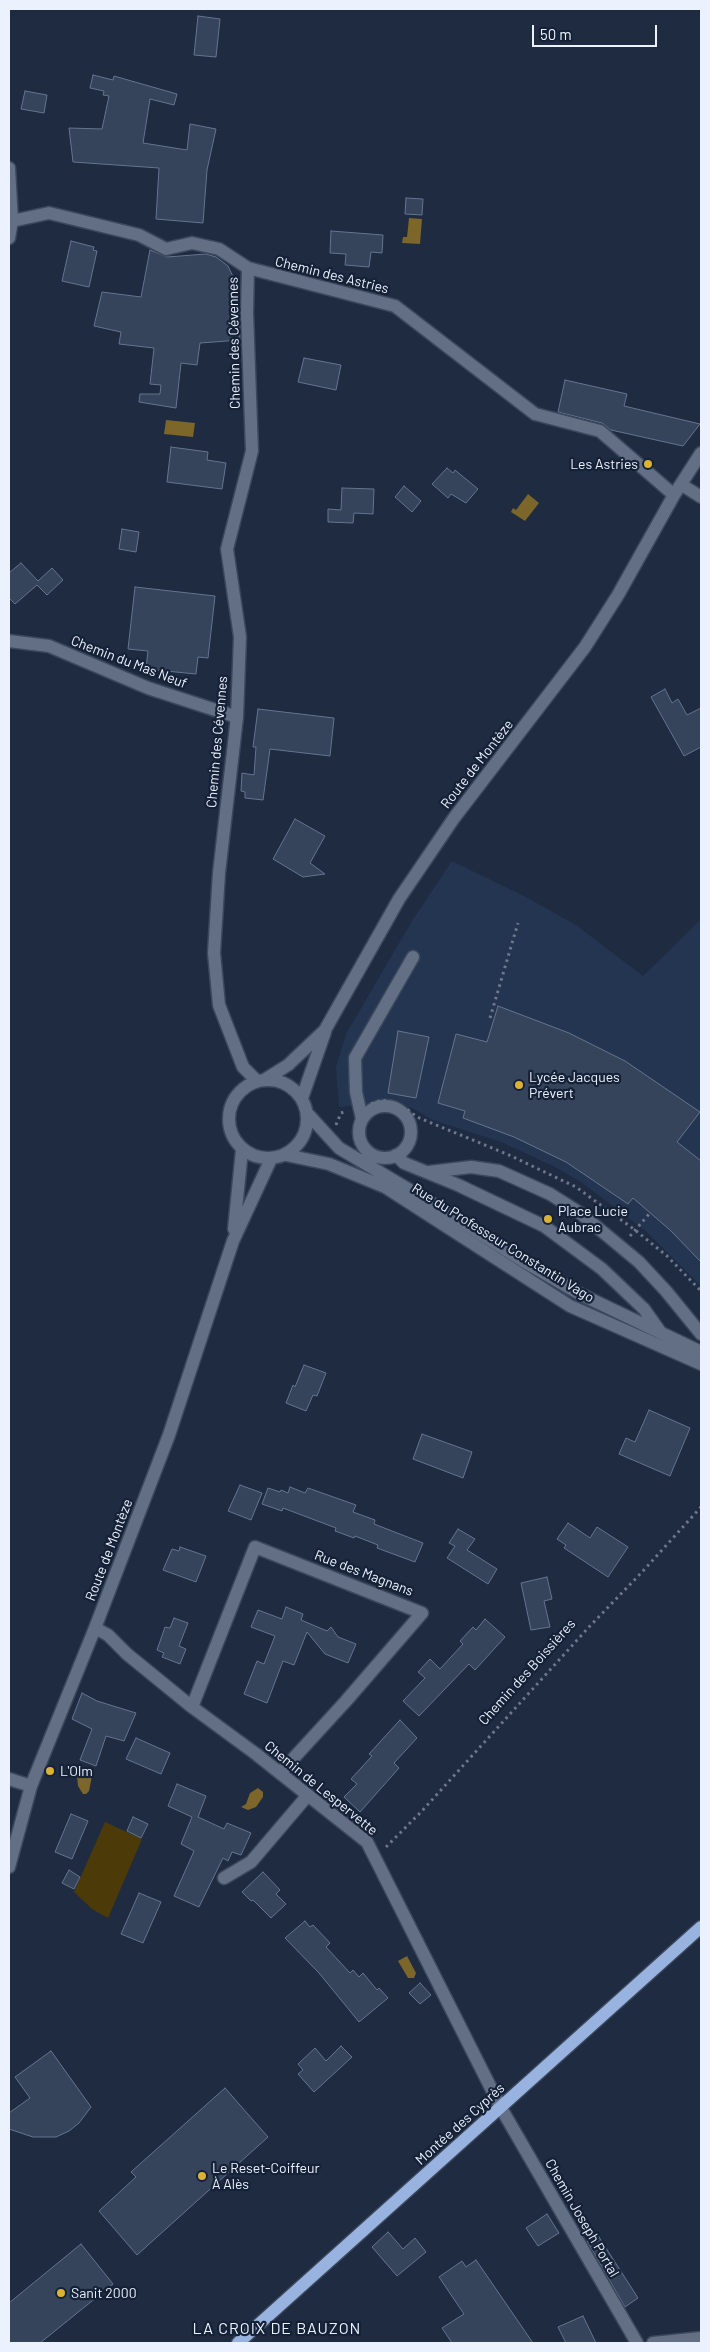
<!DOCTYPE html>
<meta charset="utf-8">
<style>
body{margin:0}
#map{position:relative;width:710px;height:2352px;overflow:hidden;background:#1e2b41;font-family:Barlow,sans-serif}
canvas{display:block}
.frame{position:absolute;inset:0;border:10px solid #ebf2fe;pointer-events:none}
.scale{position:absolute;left:532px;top:25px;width:125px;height:22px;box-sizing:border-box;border:2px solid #ebf2fe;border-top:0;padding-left:6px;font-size:15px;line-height:18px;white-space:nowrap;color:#ebf2fe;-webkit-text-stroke:4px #142137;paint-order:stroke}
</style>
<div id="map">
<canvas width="710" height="2352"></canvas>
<div class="frame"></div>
<div class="scale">50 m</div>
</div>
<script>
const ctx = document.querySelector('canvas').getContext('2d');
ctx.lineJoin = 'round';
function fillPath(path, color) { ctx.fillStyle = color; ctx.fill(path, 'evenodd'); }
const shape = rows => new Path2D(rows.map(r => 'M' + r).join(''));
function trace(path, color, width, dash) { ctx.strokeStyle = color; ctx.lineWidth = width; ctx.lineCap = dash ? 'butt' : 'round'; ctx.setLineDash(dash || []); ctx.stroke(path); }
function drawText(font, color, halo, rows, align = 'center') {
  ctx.font = font + ' Barlow,sans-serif'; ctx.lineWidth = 4.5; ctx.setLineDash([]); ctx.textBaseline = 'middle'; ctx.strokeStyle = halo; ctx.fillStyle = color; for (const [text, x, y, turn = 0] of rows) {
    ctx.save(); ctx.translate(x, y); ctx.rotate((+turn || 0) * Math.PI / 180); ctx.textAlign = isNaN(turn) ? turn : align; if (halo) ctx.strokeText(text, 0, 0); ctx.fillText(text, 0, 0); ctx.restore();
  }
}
const built = shape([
 [452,861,526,897,576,925,643,976,701,919,701,1286,647,1232,581,1182,553,1166,501,1142,433,1120,412,1108,384,1103,339,1107,336,1067,346,1034,412,921]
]);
const green = shape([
 [105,1822,142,1839,108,1918,92,1909,74,1892]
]);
const water = shape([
 [409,218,422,219,420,244,402,243,403,237,407,237],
 [166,420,195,423,193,437,164,434],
 [528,494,539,503,525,521,511,512,513,508,516,510],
 [84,1769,87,1770,92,1776,89,1791,86,1794,83,1794,78,1786,77,1776],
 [258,1788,263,1792,263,1797,256,1807,248,1810,241,1807,246,1804,250,1793],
 [407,1956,416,1973,414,1978,408,1978,398,1961]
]);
const building = shape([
 [198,16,220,19,216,57,194,55,198,16],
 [93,75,113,80,114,76,177,94,174,105,150,99,143,143,187,150,190,124,216,129,207,170,203,223,156,219,159,168,73,162,69,128,102,129,109,96,103,95,104,91,90,88,93,75],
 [25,91,47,95,44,113,21,109,25,91],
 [406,198,423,199,422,215,405,214,406,198],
 [331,231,383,235,382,253,371,252,369,267,345,265,346,254,330,253,331,231],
 [71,241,94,247,93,250,97,251,89,287,62,281,71,241],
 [150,250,167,257,206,254,216,257,228,266,237,285,240,340,200,343,197,365,181,363,176,408,139,402,140,394,160,394,161,385,150,384,154,348,119,344,121,332,94,326,102,292,141,297,150,250],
 [304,358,341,365,336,390,298,382,304,358],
 [565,380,627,394,624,406,700,424,683,446,611,430,602,423,558,412,565,380],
 [171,447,208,452,207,460,226,463,222,489,167,482,171,447],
 [447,468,453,473,455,470,478,489,466,503,451,494,448,498,432,484,447,468],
 [404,486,421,501,412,512,395,497,404,486],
 [342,488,374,489,373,514,354,513,353,523,328,522,328,509,341,510,342,488],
 [122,529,139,532,136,552,119,549,122,529],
 [21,563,38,581,52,568,63,580,47,595,37,585,15,604,9,598,9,573,21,563],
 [135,587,215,596,208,658,198,657,196,674,146,669,148,651,128,649,135,587],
 [665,689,672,703,678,699,687,715,701,708,701,747,684,756,651,697,665,689],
 [258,709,334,718,330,756,270,749,263,800,245,798,245,792,241,791,242,773,254,775,256,747,253,747,258,709],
 [295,819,325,836,310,863,325,874,303,877,273,859,295,819],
 [498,1006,569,1033,625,1061,700,1112,677,1142,701,1161,701,1262,670,1230,633,1198,628,1204,566,1162,514,1137,463,1118,465,1111,438,1103,456,1034,487,1042,498,1006],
 [398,1031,429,1037,416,1098,388,1093,398,1031],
 [304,1365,326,1373,317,1396,313,1395,306,1411,286,1403,293,1385,295,1387,304,1365],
 [649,1410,690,1428,670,1476,619,1454,626,1438,635,1442,649,1410],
 [422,1434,472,1452,463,1478,413,1459,422,1434],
 [240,1485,262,1493,251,1520,228,1511,240,1485],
 [290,1487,305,1493,308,1488,356,1505,353,1512,375,1520,374,1524,423,1543,415,1562,377,1548,378,1545,355,1536,354,1538,335,1531,336,1528,283,1508,282,1511,262,1504,268,1488,280,1492,281,1490,288,1493,290,1487],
 [568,1523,590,1538,597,1527,628,1547,608,1577,564,1548,566,1545,557,1539,568,1523],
 [458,1529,475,1539,467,1550,497,1569,488,1584,447,1558,455,1546,449,1543,458,1529],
 [180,1547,206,1556,196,1582,163,1570,172,1549,179,1551,180,1547],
 [547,1577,552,1599,544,1601,550,1627,531,1630,521,1583,547,1577],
 [286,1607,303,1614,301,1620,327,1631,331,1627,338,1637,356,1644,348,1663,325,1654,307,1632,294,1665,283,1661,267,1703,244,1694,257,1661,264,1664,275,1636,251,1627,258,1610,282,1619,286,1607],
 [174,1618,188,1623,179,1646,186,1649,180,1664,162,1657,164,1653,157,1650,165,1627,170,1628,174,1618],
 [485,1619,505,1637,475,1670,469,1664,419,1716,403,1701,425,1678,418,1672,430,1659,440,1669,463,1644,460,1641,473,1627,476,1630,485,1619],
 [82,1693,97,1701,136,1713,124,1741,106,1736,96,1766,80,1760,92,1729,72,1719,82,1693],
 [400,1720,417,1738,394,1763,399,1768,360,1812,344,1797,357,1784,351,1779,372,1756,369,1754,400,1720],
 [136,1738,170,1753,161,1774,126,1759,136,1738],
 [177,1784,206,1796,198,1817,224,1829,227,1823,251,1833,241,1855,232,1852,228,1861,223,1858,199,1907,174,1896,194,1851,181,1844,192,1817,168,1806,177,1784],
 [71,1814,88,1821,72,1859,55,1852,71,1814],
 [133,1817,148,1824,141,1838,127,1831,133,1817],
 [69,1870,80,1877,74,1889,62,1883,69,1870],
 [263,1872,280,1890,276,1894,286,1904,271,1918,253,1900,251,1901,242,1892,263,1872],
 [139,1893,161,1902,143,1943,121,1934,139,1893],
 [305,1921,310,1927,313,1925,330,1943,326,1947,350,1973,353,1970,359,1977,363,1973,377,1990,379,1988,388,1998,359,2022,319,1973,285,1938,305,1921],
 [420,1983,431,1995,420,2004,409,1993,420,1983],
 [341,2046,352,2057,314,2092,298,2074,303,2070,298,2064,315,2048,326,2061,341,2046],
 [51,2051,91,2107,79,2123,69,2131,56,2137,33,2137,9,2129,9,2113,30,2098,15,2077,51,2051],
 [225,2088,268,2137,137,2255,99,2211,136,2177,131,2172,225,2088],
 [547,2214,559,2233,538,2246,526,2228,547,2214],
 [388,2232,403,2249,415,2238,426,2252,397,2276,372,2247,388,2232],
 [597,2234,638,2298,625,2307,587,2241,597,2234],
 [81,2244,113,2284,40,2343,9,2343,9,2303,81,2244],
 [476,2260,509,2308,533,2343,452,2343,442,2328,464,2314,439,2277,462,2261,466,2267,476,2260],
 [583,2316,596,2343,566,2343,558,2327,583,2316]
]);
const path = shape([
 [490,1018,518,923],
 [371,1104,383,1100,408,1110,417,1117,509,1155,576,1187,635,1230,667,1256,701,1291],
 [336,1125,341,1113,346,1111],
 [630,1236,650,1213],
 [386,1847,421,1812,589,1627,643,1571,701,1507]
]);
const minor = shape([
 [9,168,12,221,9,238],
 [12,221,49,213,139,235,166,249,192,243,219,249,248,268,395,306,535,414,600,431,674,495],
 [248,268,247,313,252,451,227,549,240,637,237,717,219,873,214,953,219,1005,243,1067,257,1081],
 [682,485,701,497],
 [9,641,49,646,148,688,237,717],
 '229 1119a39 39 0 1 1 78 0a39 39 0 1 1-78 0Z',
 [264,1080,288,1065,325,1030,399,899,454,818,585,647,618,595,674,495,701,453],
 [302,1098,325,1032],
 '359 1132a26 26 0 1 1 52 0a26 26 0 1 1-52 0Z',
 [307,1113,339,1148,433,1204,523,1261,580,1294,701,1352],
 [362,1119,356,1092,355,1058,413,957],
 [286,1155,329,1164,385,1187,570,1306,701,1364],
 [396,1155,404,1163,458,1185,544,1226,602,1269,644,1309,661,1333],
 [429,1172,471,1167,499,1171,550,1194,580,1213,639,1262,666,1291,701,1334],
 [234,1229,242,1150],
 [95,1628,108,1635,127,1654,192,1707,256,1754,367,1842,501,2108,637,2343],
 [192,1707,255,1547,422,1613,346,1701,280,1773],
 [9,1779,31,1786],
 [9,1867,31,1786,95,1628,169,1435,233,1241,271,1159],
 [224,1878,251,1862,308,1795],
 [653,2343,701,2338]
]);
const major = shape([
 [238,2343,701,1927]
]);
const markers = [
 [648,464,5,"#dcb233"],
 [519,1085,5,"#dcb233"],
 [548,1219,5,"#dcb233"],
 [50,1771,5,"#dcb233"],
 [202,2176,5,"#dcb233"],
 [61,2293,5,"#dcb233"]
];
const streetNames = [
 ["Chemin des Astries",332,275,14],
 ["Chemin des Cévennes",234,343,-91],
 ["Chemin du Mas Neuf",129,662,21],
 ["Chemin des Cévennes",217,742,-85],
 ["Route de Montèze",477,764,-52],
 ["Rue du Professeur Constantin Vago",503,1243,32],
 ["Route de Montèze",109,1550,-69],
 ["Rue des Magnans",364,1573,21],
 ["Chemin des Boissières",527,1672,-48],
 ["Chemin de Lespervette",321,1788,39],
 ["Montée des Cyprès",460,2124,-42],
 ["Chemin Joseph Portal",582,2218,60]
];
const poiNames = [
 ["Les Astries",638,464,"right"],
 ["Lycée Jacques",529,1077],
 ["Prévert",529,1093],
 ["Place Lucie",558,1211],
 ["Aubrac",558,1227],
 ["L'Olm",60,1771],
 ["Le Reset-Coiffeur",212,2168],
 ["À Alès",212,2184],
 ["Sanit 2000",71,2293]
];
const quarterNames = [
 ["LA CROIX DE BAUZON",277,2329]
];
fillPath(built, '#243551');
fillPath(green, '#4c3b08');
fillPath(water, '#7c662a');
fillPath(building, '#35435b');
trace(building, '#65758f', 1);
trace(minor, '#3b475b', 15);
trace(major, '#3b475b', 15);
trace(path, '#6d788a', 3, [2.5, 4]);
trace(minor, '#626f85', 12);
trace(major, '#98b3df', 12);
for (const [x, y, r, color] of markers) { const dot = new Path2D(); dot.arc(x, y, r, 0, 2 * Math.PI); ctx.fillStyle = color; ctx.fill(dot); trace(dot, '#142137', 2); }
drawText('14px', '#ebf2fe', '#142137', streetNames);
drawText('14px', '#ebf2fe', '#142137', poiNames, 'left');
ctx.letterSpacing = '1px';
drawText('16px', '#ebf2fe', '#142137', quarterNames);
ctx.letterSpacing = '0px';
</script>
